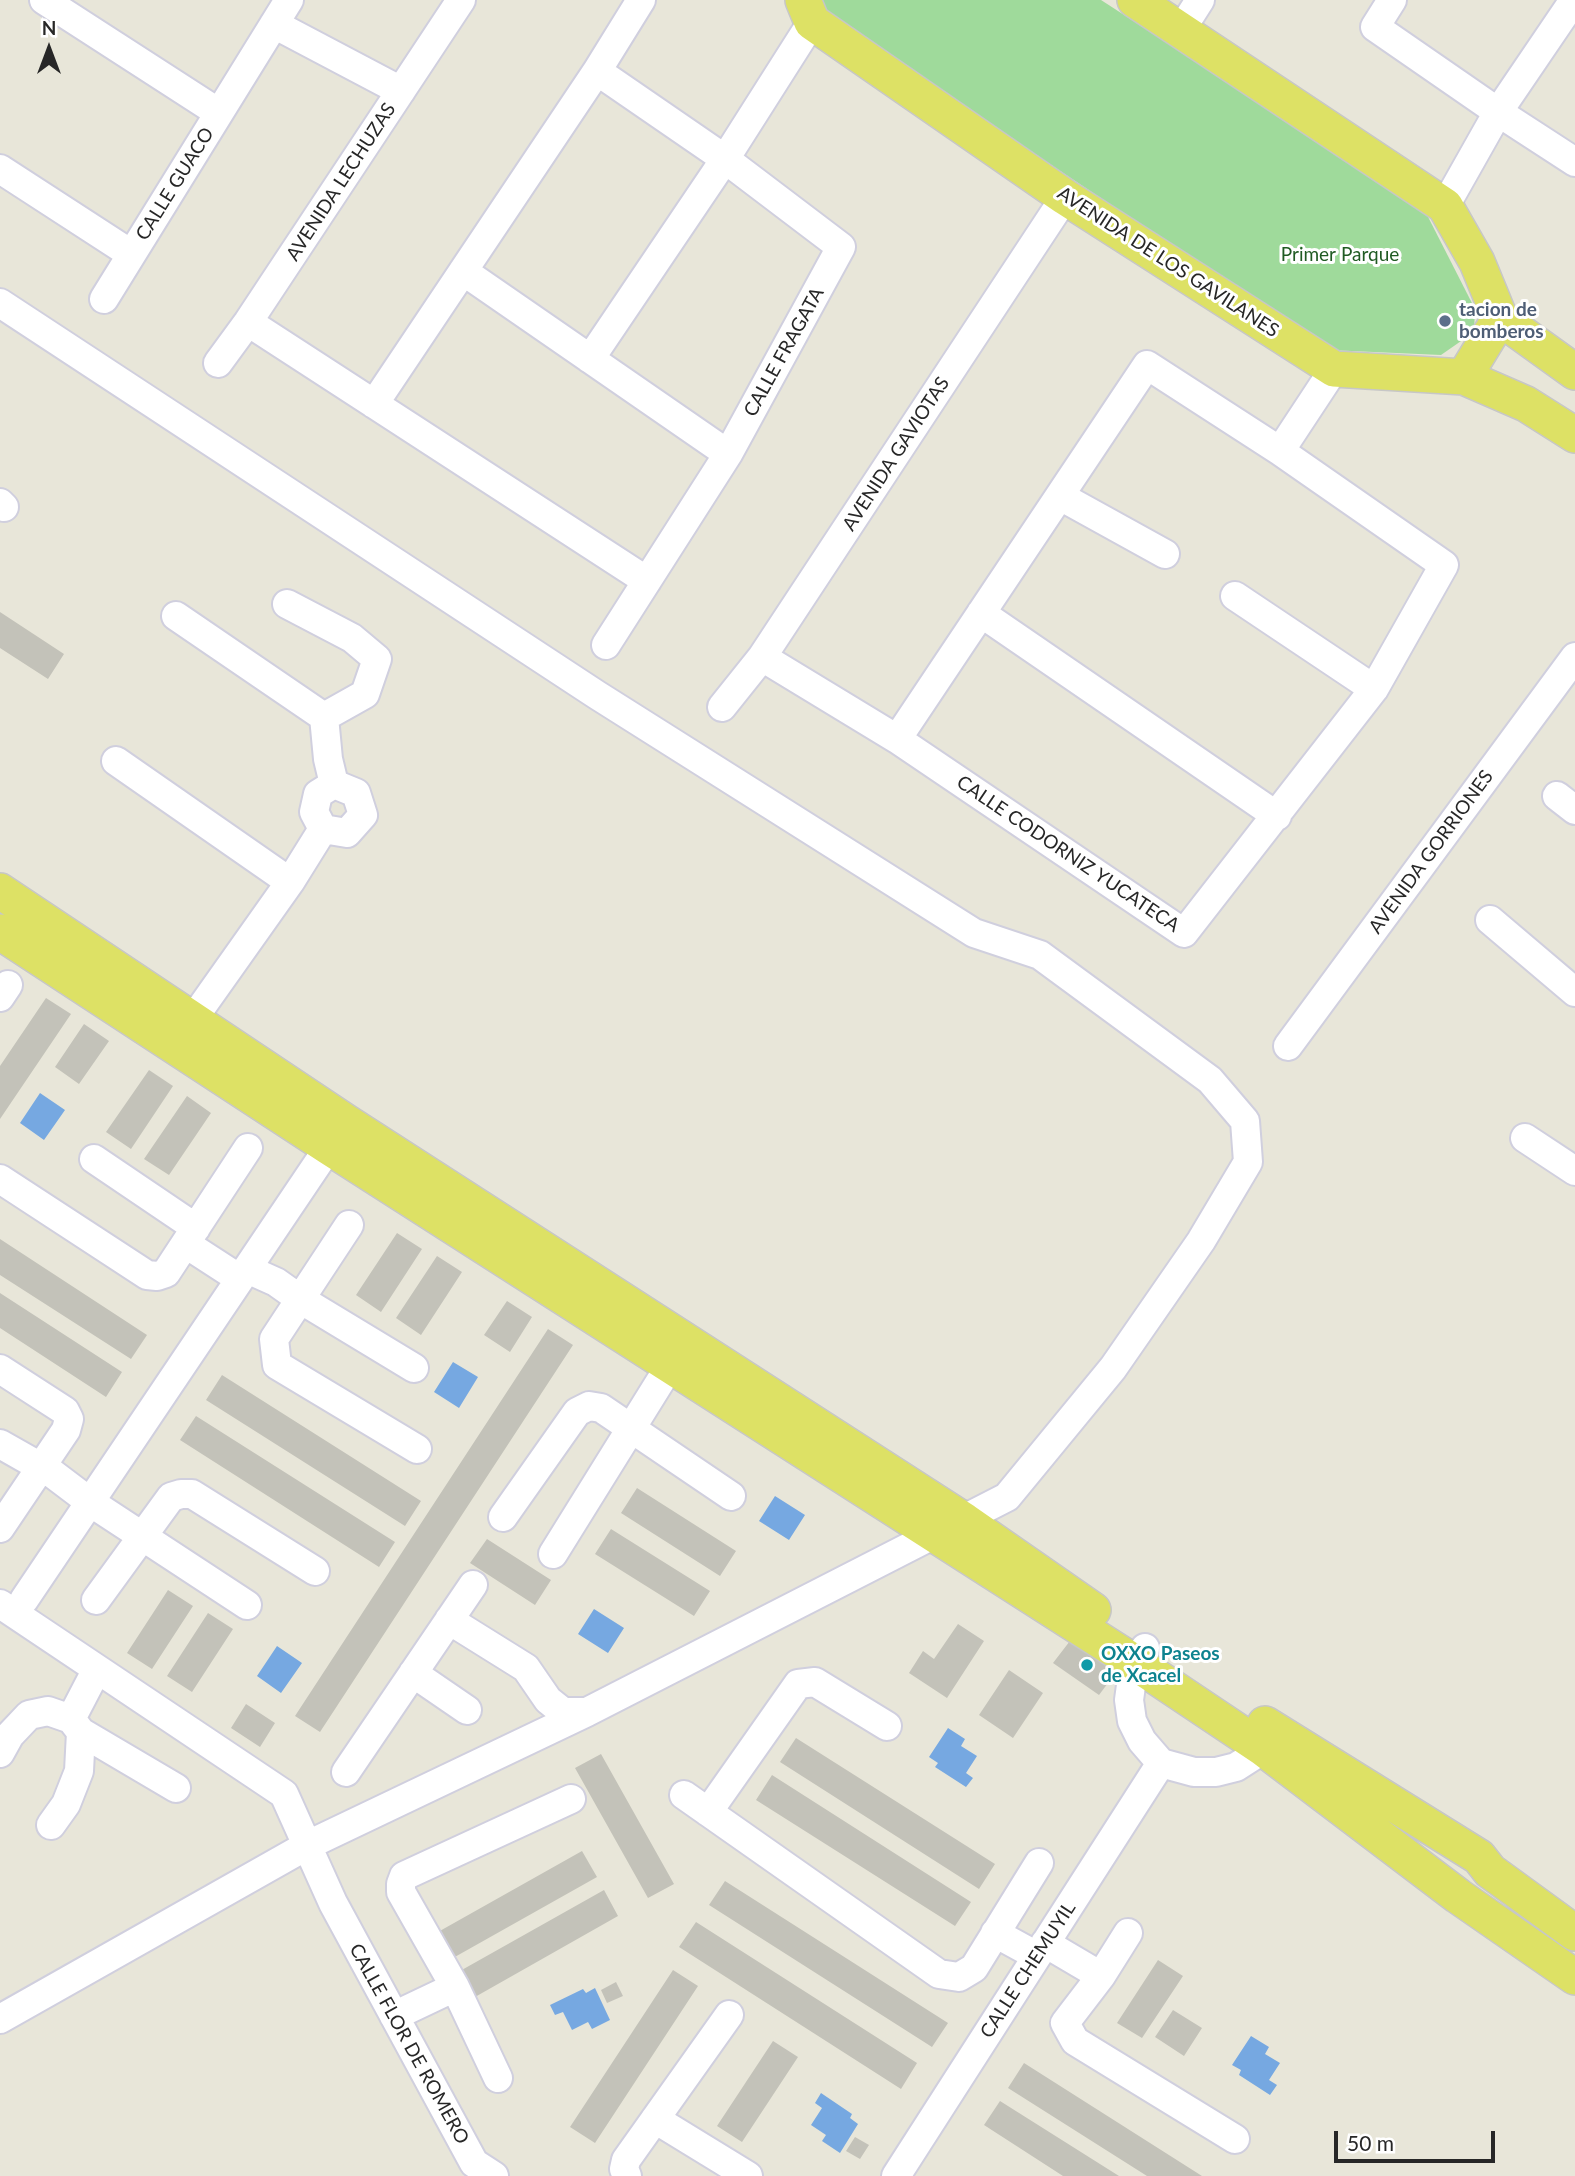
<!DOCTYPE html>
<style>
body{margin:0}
#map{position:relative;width:1575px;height:2176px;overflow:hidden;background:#e8e6d9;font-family:Lato,sans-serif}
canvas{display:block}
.north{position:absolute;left:14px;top:14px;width:70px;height:70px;-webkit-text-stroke:5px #fff;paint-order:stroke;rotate:0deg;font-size:19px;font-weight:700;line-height:28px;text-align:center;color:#272727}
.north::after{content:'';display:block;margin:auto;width:24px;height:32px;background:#272727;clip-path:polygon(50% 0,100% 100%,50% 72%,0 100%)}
.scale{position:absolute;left:1334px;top:2131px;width:161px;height:32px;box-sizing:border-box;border:4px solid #272727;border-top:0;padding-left:9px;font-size:21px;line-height:24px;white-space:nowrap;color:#272727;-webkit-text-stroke:5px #fff;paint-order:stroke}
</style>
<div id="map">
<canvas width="1575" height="2176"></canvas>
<div class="north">N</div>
<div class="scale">50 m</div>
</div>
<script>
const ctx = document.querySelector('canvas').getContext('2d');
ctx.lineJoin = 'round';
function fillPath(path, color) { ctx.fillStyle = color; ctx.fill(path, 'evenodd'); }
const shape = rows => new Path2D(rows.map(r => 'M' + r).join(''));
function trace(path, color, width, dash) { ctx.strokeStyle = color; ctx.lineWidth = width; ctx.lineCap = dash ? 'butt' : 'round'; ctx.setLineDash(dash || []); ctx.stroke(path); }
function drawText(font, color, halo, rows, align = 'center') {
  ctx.font = font + ' Lato,sans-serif'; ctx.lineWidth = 6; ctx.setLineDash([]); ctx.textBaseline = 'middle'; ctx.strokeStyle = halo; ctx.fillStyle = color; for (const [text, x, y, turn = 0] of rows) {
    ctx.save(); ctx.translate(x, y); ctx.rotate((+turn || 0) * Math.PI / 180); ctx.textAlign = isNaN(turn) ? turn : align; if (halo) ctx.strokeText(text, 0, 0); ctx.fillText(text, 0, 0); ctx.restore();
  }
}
const green = shape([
 [819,0,1101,0,1424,209,1475,309,1474,332,1441,355,1329,350,826,15]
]);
const water = shape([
 [40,1093,65,1110,44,1140,20,1123],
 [453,1362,478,1377,459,1408,434,1392],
 [775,1496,805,1515,789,1540,759,1521],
 [594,1609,624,1628,608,1653,578,1634],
 [277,1646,302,1663,281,1693,257,1676],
 [948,1728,965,1739,961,1746,977,1756,966,1773,973,1778,966,1787,935,1767,938,1763,929,1757],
 [595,1988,610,2020,592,2029,588,2022,572,2030,563,2012,555,2015,550,2005,583,1989,586,1993],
 [1251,2036,1269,2047,1265,2054,1280,2063,1269,2080,1277,2085,1270,2095,1239,2075,1241,2070,1232,2065],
 [821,2093,852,2114,850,2118,858,2124,840,2153,822,2141,826,2135,811,2125,822,2108,815,2103]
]);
const building = shape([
 [0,612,64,654,48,679,0,648],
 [46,998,71,1014,0,1119,0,1066],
 [84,1024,109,1041,79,1084,55,1067],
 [149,1070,173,1086,131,1149,106,1132],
 [187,1096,211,1113,169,1175,144,1159],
 [397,1233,422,1249,381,1312,356,1295],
 [0,1239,147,1335,131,1359,0,1275],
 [437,1256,462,1272,421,1335,396,1318],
 [0,1293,122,1372,106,1397,0,1328],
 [507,1301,532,1317,510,1352,484,1335],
 [548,1329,573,1345,320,1732,295,1716],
 [222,1375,421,1501,405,1526,206,1400],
 [196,1416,395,1542,379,1567,180,1440],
 [637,1488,736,1551,720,1576,621,1513],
 [611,1529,710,1591,694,1616,595,1554],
 [487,1539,551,1580,535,1605,470,1563],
 [168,1590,193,1606,152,1669,127,1653],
 [208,1613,233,1629,192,1692,167,1676],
 [958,1624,984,1641,947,1698,909,1673,923,1651,934,1659],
 [1073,1637,1120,1667,1099,1695,1053,1663],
 [1009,1670,1043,1693,1013,1738,979,1715],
 [246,1704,275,1723,260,1747,231,1728],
 [796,1738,995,1864,979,1889,780,1762],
 [601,1754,674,1884,648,1898,575,1768],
 [772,1775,971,1902,955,1926,756,1800],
 [582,1851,597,1877,453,1958,438,1932],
 [725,1881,948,2023,932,2047,709,1905],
 [604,1890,618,1916,475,1997,460,1971],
 [696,1922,917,2063,901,2089,679,1947],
 [1158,1960,1183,1976,1142,2038,1117,2023],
 [673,1970,698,1986,595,2143,570,2127],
 [616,1982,623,1996,607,2003,601,1990],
 [1173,2010,1202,2028,1184,2056,1155,2037],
 [773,2041,798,2057,742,2142,717,2126],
 [1024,2063,1202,2176,1147,2176,1008,2088],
 [1000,2101,1119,2176,1063,2176,984,2125],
 [855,2137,869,2145,860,2159,846,2151]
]);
const minor = shape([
 [44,0,219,113],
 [1392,0,1375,27,1498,112,1575,162],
 [274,24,401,91],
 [1181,30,1200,0],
 [0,169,131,254],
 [1445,206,1498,112,1574,0],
 [463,271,728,454],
 [104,299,289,0],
 [0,303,597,695,974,933,1040,955,1210,1080,1245,1121,1248,1162,1201,1241,1113,1368,1007,1497,587,1712,308,1845,0,2019],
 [248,322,647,581],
 [590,359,725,159,597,71,641,0],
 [218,363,248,322,461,0],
 [374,404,597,71],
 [1060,496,1165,554],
 [0,503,4,507],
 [1235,596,1374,689],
 [287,604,352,638,377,659,365,694,324,717],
 [981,613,1277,816],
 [176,616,324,717,328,759,334,784],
 [606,645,728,454,841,247,725,159,812,22],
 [762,657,897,739,1184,933,1374,689,1444,565,1280,451,1334,369],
 [722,707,762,657,1065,197],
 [897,739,1147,365,1280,451],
 [116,761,290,882],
 [334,784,356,793,363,815,347,833,323,829,314,812,318,794,334,784],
 [1557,796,1575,810],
 [1490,920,1575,992],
 [0,997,8,985],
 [193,1019,290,882,323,829],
 [1288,1046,1575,657],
 [1525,1138,1575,1171],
 [94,1159,196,1228],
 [0,1179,147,1275,157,1276,166,1273,248,1148],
 [349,1225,274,1339,277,1365,417,1449],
 [186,1244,240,1279],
 [247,1269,276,1282,300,1299,414,1368],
 [0,1369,65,1411,69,1419,66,1430,0,1528],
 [0,1444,53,1474,90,1502,247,1605],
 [503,1517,577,1412,589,1406,601,1408,731,1496],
 [553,1554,681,1348],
 [24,1600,341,1129],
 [96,1600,171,1497,181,1494,192,1494,315,1571],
 [0,1604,284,1794,333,1903,474,2163,494,2176],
 [449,1620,526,1668,548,1700,563,1712,587,1712],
 [1145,1648,1132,1678,1129,1700,1132,1721,1142,1741,1161,1763,1194,1772,1216,1772,1236,1767,1264,1749,1278,1735],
 [413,1673,467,1710],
 [81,1732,176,1788],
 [0,1753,10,1735,29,1715,48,1711,71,1719,97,1669],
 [346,1772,473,1585],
 [684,1795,939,1974,959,1977,974,1968,1039,1863],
 [708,1812,798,1684,815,1682,887,1726],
 [51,1825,66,1804,79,1771,81,1732,71,1719],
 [995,1933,1037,1956],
 [1045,1943,1101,1976,1128,1933],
 [1101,1976,1065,2023,1075,2041,1235,2139],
 [394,2016,455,1987],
 [498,2078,455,1987,401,1892,401,1884,404,1876,571,1799],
 [655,2119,748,2176],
 [627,2176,624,2169,626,2160,729,2015],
 [896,2176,1161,1763]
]);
const major = shape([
 [803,0,812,22,1065,197,1334,369,1464,377,1526,404,1575,435],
 [1135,0,1445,206,1477,262,1500,318,1575,372],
 [1464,377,1500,318],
 [0,891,346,1122,965,1521,1093,1610],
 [0,932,329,1147,1137,1664,1264,1749,1458,1896,1575,1977],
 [1265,1724,1479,1857,1490,1871,1575,1933]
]);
const markers = [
 [1445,321,7,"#5c6f8a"],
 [1087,1665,7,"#0f9aa8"]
];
const streetNames = [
 ["AVENIDA LECHUZAS",341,182,-57],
 ["CALLE GUACO",175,184,-58],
 ["AVENIDA DE LOS GAVILANES",1168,262,33],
 ["CALLE FRAGATA",784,352,-61],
 ["AVENIDA GAVIOTAS",896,454,-57],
 ["AVENIDA GORRIONES",1431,852,-54],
 ["CALLE CODORNIZ YUCATECA",1068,854,34],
 ["CALLE CHEMUYIL",1028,1970,-57],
 ["CALLE FLOR DE ROMERO",409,2044,61]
];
const parkNames = [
 ["Primer Parque",1340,255]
];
const serviceNames = [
 ["tacion de",1459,310],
 ["bomberos",1459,332]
];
const cultureNames = [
 ["OXXO Paseos",1101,1654],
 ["de Xcacel",1101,1676]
];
fillPath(green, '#9fda9b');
fillPath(water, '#76a8e1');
fillPath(building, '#c3c2b9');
trace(minor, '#d0cfde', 32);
trace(major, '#c7c7c7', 38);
trace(minor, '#fff', 28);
trace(major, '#dde165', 35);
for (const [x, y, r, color] of markers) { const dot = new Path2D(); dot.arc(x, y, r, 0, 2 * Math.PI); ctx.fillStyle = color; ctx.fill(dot); trace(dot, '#fff', 2.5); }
drawText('19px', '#272727', '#fff', streetNames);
drawText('19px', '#205b23', '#fff', parkNames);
drawText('bold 19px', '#4e5e75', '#fff', serviceNames, 'left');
drawText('bold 19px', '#0d838f', '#fff', cultureNames, 'left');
</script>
